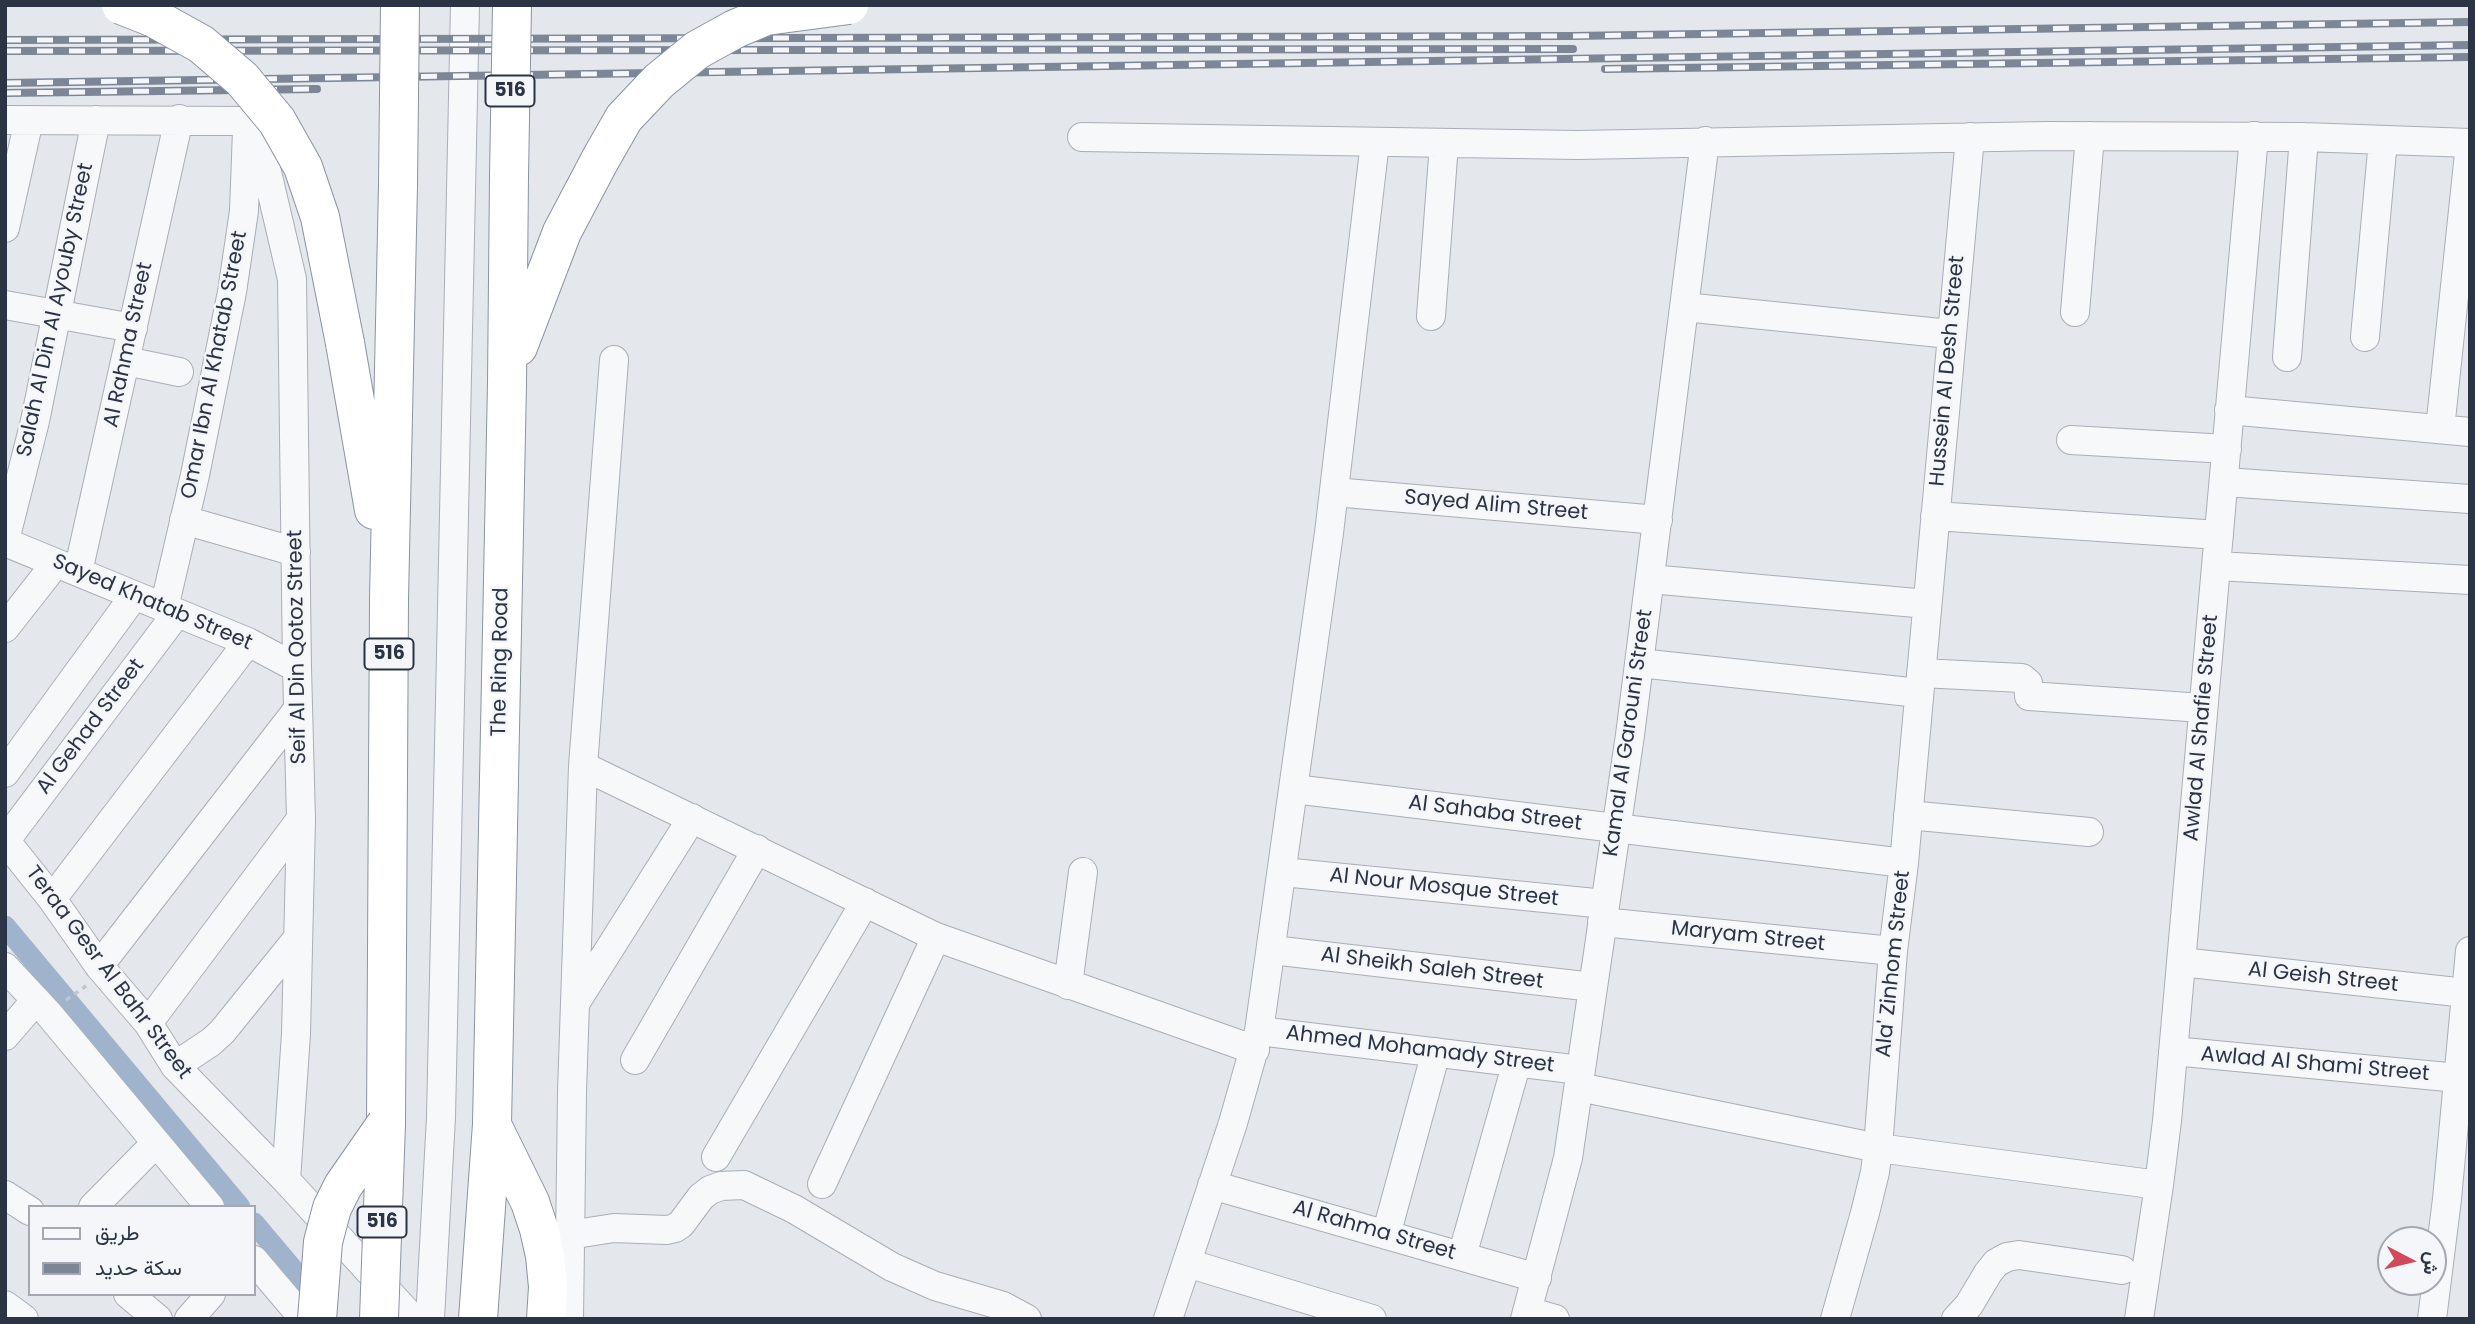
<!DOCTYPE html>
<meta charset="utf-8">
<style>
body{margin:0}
#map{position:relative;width:2475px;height:1324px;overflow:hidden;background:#e4e7ec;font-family:Poppins,Vazirmatn,sans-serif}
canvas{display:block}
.frame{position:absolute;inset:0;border:7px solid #2b3445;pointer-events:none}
.legend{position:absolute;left:28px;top:1205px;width:228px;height:91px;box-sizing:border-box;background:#f4f6f9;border:2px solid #a4a8b1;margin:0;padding:9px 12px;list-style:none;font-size:21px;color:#2b3445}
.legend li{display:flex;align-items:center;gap:14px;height:35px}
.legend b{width:35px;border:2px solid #a4a8b1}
.north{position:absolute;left:2377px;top:1226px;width:70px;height:70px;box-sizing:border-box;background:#f4f6f9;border:2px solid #a4a8b1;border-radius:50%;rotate:97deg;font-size:19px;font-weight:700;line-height:28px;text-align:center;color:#2b3445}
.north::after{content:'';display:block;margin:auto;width:24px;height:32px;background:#d1495b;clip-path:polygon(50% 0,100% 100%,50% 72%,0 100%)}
</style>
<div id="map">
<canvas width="2475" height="1324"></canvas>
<div class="frame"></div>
<ul class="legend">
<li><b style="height:9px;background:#f7f8fa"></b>طريق</li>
<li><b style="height:9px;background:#7d8696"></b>سكة حديد</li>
</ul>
<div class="north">ش</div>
</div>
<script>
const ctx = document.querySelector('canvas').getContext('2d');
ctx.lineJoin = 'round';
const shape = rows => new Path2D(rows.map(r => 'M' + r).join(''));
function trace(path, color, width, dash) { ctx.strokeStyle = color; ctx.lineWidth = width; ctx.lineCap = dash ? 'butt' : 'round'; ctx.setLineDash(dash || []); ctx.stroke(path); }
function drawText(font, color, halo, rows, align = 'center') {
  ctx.font = font + ' Poppins,sans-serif'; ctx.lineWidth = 5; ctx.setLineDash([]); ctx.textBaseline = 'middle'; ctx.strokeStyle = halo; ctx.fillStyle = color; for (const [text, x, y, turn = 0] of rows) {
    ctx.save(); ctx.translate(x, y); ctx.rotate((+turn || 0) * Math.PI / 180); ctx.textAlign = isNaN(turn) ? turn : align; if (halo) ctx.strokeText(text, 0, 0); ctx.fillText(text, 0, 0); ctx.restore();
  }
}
const canal = shape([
 [5,926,240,1207],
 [254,1223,318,1299]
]);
const path = shape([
 [66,1000,86,986]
]);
const minor = shape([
 [5,120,247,121],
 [247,121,263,155,292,279,297,668,301,819,296,1034,286,1180],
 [1082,137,1578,145,2047,136,2304,137,2470,143],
 [5,228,29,120],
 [5,305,133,328],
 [1684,307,1950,334],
 [2075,312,2090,136],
 [1431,316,1444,144],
 [2365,337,2383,140],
 [2287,357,2304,137],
 [126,361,179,372],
 [2229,410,2470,432],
 [2440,429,2470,144],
 [2071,440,2227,449],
 [2225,482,2470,499],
 [1334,492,1658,520],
 [1935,516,2219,535],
 [184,520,296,552],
 [5,540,35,421,96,120],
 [5,542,248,642,297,668],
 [2217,566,2470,580],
 [78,572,179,119],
 [1650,579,1927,604],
 [164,608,195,475,232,292,244,211,247,130],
 [5,628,56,563],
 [1639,663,1919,693],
 [1921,673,2022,678,2028,683,2029,696,2203,708],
 [583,766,936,937,1255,1050],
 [5,773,134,596],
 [1294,789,1904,863],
 [1908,815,2089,832],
 [5,840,52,899,99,966,148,1023,175,1066,286,1180,413,1319],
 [6,840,177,613],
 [1283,872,1605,904],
 [52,899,248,642],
 [1602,922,1893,951],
 [1272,950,1593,987],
 [2181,962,2466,993],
 [99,966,298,709],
 [5,967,48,1013,210,1207],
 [1068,985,1083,872],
 [576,1002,692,818],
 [148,1023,301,819],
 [1259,1031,1580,1070],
 [5,1036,36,1000],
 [2173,1051,2458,1078],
 [635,1060,757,849],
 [175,1066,211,1042,222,1032,298,938],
 [1579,1087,1878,1148,2159,1185],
 [716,1157,865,902],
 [822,1184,936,937],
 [1212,1185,1537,1278],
 [5,1195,30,1211],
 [93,1207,156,1143],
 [569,1235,614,1228,667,1230,675,1228,681,1224,701,1197,710,1190,721,1186,744,1185,794,1209,892,1267,935,1286,1003,1306,1027,1319],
 [1386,1235,1436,1052],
 [1462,1256,1517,1062],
 [254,1260,304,1319],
 [1187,1263,1372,1319],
 [128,1294,158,1319],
 [5,1305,24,1319],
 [1527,1311,1555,1319],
 [189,1319,211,1294],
 [430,1319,441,1117,465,5],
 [569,1319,572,1092,583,766,614,360],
 [1168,1319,1233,1123,1259,1031,1329,533,1375,142],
 [1525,1319,1568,1158,1630,735,1705,141],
 [1835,1319,1865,1213,1875,1172,1878,1148,1893,951,1904,863,1970,137],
 [1956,1319,1969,1305,1988,1273,1996,1263,2007,1257,2019,1255,2122,1270],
 [2139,1319,2159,1185,2167,1121,2254,136],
 [2432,1319,2447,1199,2470,951]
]);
const highway = shape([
 [345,343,374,510],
 [518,347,562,232,600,160],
 [386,1124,389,599,398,185],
 [492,1125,530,1202,539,1229,545,1256,548,1287,546,1319],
 [478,1319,492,1124,507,383,509,176]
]);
const rail = shape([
 [5,40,1572,36,2470,22],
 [5,51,1573,49],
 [1605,69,2470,57],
 [5,83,2470,45],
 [5,93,317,89]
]);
const highwayBridge = shape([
 [121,5,154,18,201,44,242,79,277,121,303,167,320,217,345,343],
 [600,160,624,118,659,81,697,50,735,29,766,16,849,5],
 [509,176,512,5],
 [398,185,400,5],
 [317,1319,323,1242,332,1208,343,1186,386,1124],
 [379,1319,386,1124]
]);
const shields = [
 [510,91,49],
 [389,654,49],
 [382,1222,49]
];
const shieldNames = [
 ["516",510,91],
 ["516",389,654],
 ["516",382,1222]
];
const streetNames = [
 ["Salah Al Din Al Ayouby Street",56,310,-78],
 ["Al Rahma Street",129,345,-78],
 ["Omar Ibn Al Khatab Street",215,365,-79],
 ["Hussein Al Desh Street",1948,371,-85],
 ["Sayed Alim Street",1496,506,5],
 ["Sayed Khatab Street",152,603,23],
 ["Seif Al Din Qotoz Street",298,647,-91],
 ["The Ring Road",501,662,-89],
 ["Al Gehad Street",91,727,-53],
 ["Awlad Al Shafie Street",2202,728,-85],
 ["Kamal Al Garouni Street",1629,733,-82],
 ["Al Sahaba Street",1495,814,7],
 ["Al Nour Mosque Street",1444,888,6],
 ["Maryam Street",1748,937,6],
 ["Ala' Zinhom Street",1894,964,-84],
 ["Al Sheikh Saleh Street",1432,969,7],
 ["Teraa Gesr Al Bahr Street",108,973,53],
 ["Al Geish Street",2323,978,6],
 ["Ahmed Mohamady Street",1420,1050,7],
 ["Awlad Al Shami Street",2315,1065,5],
 ["Al Rahma Street",1374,1231,16]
];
trace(canal, '#9fb4cc', 21);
trace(minor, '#a9aeb7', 30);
trace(highway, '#8b94a3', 40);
trace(path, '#c2c5cb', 3.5, [5, 5]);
trace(minor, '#f7f8fa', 28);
trace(highway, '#fff', 38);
trace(rail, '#7d8696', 8);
trace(rail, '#f4f6f9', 5, [16]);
trace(highwayBridge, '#8b94a3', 40, []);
trace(highwayBridge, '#fff', 38);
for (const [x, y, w] of shields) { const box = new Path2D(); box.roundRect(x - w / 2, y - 15.5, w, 31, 5); ctx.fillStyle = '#f4f6f9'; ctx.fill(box); trace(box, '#2b3445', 2); }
drawText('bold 19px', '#2b3445', null, shieldNames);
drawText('21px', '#2b3445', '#f4f6f9', streetNames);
</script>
